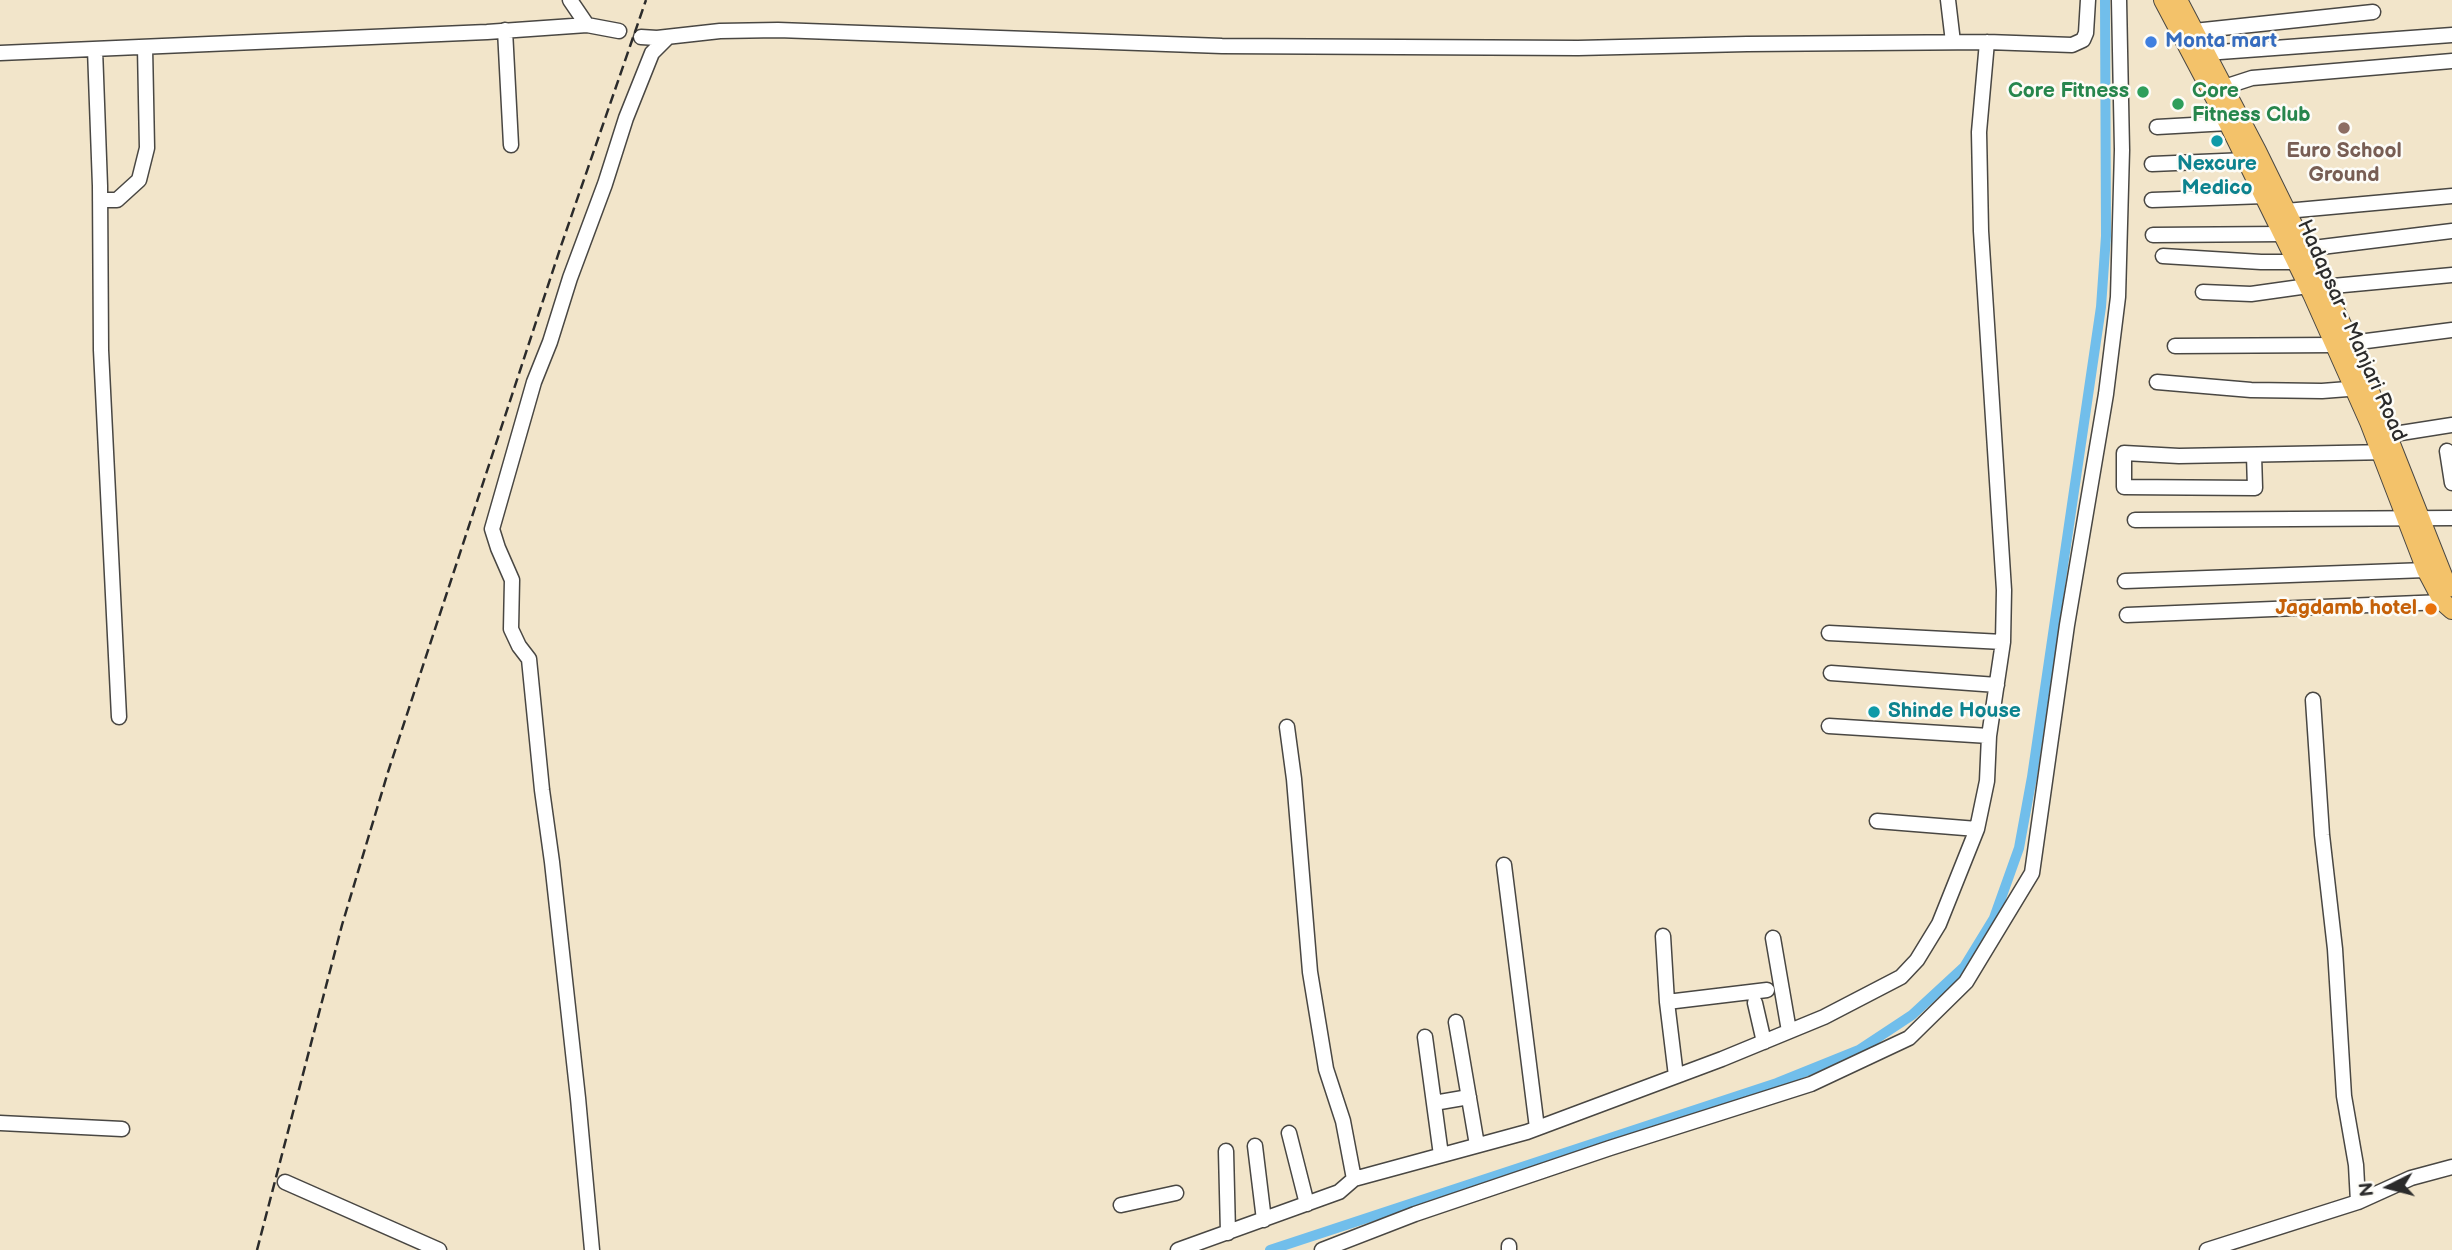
<!DOCTYPE html>
<style>
body{margin:0}
#map{position:relative;width:2452px;height:1250px;overflow:hidden;background:#f2e5ca;font-family:"Balsamiq Sans",sans-serif}
canvas{display:block}
.north{position:absolute;left:2354px;top:1152px;width:70px;height:70px;-webkit-text-stroke:5px #fdfcf7;paint-order:stroke;rotate:264deg;font-size:19px;font-weight:700;line-height:28px;text-align:center;color:#2b2b2b}
.north::after{content:'';display:block;margin:auto;width:24px;height:32px;background:#2b2b2b;clip-path:polygon(50% 0,100% 100%,50% 72%,0 100%)}
</style>
<div id="map">
<canvas width="2452" height="1250"></canvas>
<div class="north">N</div>
</div>
<script>
const ctx = document.querySelector('canvas').getContext('2d');
ctx.lineJoin = 'round';
const shape = rows => new Path2D(rows.map(r => 'M' + r).join(''));
function trace(path, color, width, dash) { ctx.strokeStyle = color; ctx.lineWidth = width; ctx.lineCap = dash ? 'butt' : 'round'; ctx.setLineDash(dash || []); ctx.stroke(path); }
function drawText(font, color, halo, rows, align = 'center') {
  ctx.font = font + ' "Balsamiq Sans",sans-serif'; ctx.lineWidth = 5; ctx.setLineDash([]); ctx.textBaseline = 'middle'; ctx.strokeStyle = halo; ctx.fillStyle = color; for (const [text, x, y, turn = 0] of rows) {
    ctx.save(); ctx.translate(x, y); ctx.rotate((+turn || 0) * Math.PI / 180); ctx.textAlign = isNaN(turn) ? turn : align; if (halo) ctx.strokeText(text, 0, 0); ctx.fillText(text, 0, 0); ctx.restore();
  }
}
const canal = shape([
 [1270,1250,1777,1083,1859,1050,1912,1015,1964,967,1994,918,2019,848,2032,777,2101,307,2106,236,2105,0]
]);
const minor = shape([
 [570,0,587,25],
 [1948,0,1953,42],
 [505,30,511,145],
 [2194,31,2373,12],
 [641,37,657,38,720,31,778,30,1222,46,1578,48,1747,44,1987,42,2072,45,2083,40,2086,33,2088,0],
 [95,49,100,186,101,350,119,717],
 [0,53,487,32,587,25,619,31],
 [2206,53,2452,35],
 [2215,90,2252,78,2452,61],
 [2157,127,2228,123],
 [2152,164,2246,160,2255,157],
 [100,200,117,200,139,180,147,148,145,47],
 [2152,200,2265,196],
 [2286,211,2452,196],
 [2153,235,2283,234],
 [2305,249,2452,231],
 [2163,256,2261,262,2295,262],
 [2203,292,2251,294,2308,286],
 [2315,292,2322,287,2452,275],
 [2351,343,2452,330],
 [2175,346,2334,345],
 [2157,382,2251,390,2322,391,2361,388],
 [2388,435,2452,425],
 [2447,451,2452,483],
 [2254,455,2255,488,2124,487,2124,453,2179,456,2391,452],
 [2135,520,2452,518],
 [2125,581,2426,570],
 [2127,615,2443,602],
 [1829,633,2003,642],
 [1831,673,1997,685],
 [2313,700,2322,835,2335,949,2344,1096,2356,1165,2358,1202],
 [1829,726,1989,736],
 [1877,821,1977,829],
 [1504,865,1537,1128],
 [1663,936,1667,1002,1676,1076],
 [1773,938,1789,1031],
 [1667,1002,1767,990],
 [1755,1003,1764,1042],
 [1456,1022,1477,1145],
 [1425,1037,1441,1155],
 [1434,1103,1469,1097],
 [0,1123,122,1129],
 [1289,1133,1307,1204],
 [1255,1146,1264,1220],
 [1226,1151,1228,1233],
 [1354,1179,1527,1132,1722,1059,1824,1017,1901,977,1917,960,1939,924,1977,829,1987,781,1989,736,2003,642,2004,590,1981,231,1979,132,1987,42],
 [285,1182,439,1250],
 [1121,1205,1176,1193],
 [1509,1246,1509,1250],
 [592,1250,578,1098,552,862,542,790,529,659,519,646,511,629,512,580,498,548,492,529,534,382,550,342,570,278,605,184,626,118,652,53,668,37],
 [1178,1250,1339,1192,1354,1179,1343,1121,1326,1069,1310,972,1294,779,1287,727],
 [1322,1250,1415,1214,1610,1148,1811,1084,1909,1038,1966,982,2032,873,2067,625,2106,394,2118,297,2122,150,2119,0],
 [2207,1250,2358,1202,2411,1178,2452,1167]
]);
const major = shape([
 [2163,0,2228,123,2312,294,2369,422,2426,570,2443,602,2452,610],
 [2178,0,2257,151,2351,343,2448,588]
]);
const rail = shape([
 [257,1250,342,925,388,772,561,246,646,0]
]);
const markers = [
 [2151,42,7,"#3f7fe0"],
 [2143,92,7,"#2e9e5b"],
 [2178,104,7,"#2e9e5b"],
 [2344,128,7,"#8d6e63"],
 [2217,141,7,"#0f9aa8"],
 [2431,609,7,"#e8710a"],
 [1874,712,7,"#0f9aa8"]
];
const shopNames = [
 ["Monta mart",2165,42]
];
const leisureNames = [
 ["Core Fitness",2129,92],
 ["Core",2192,92,"left"],
 ["Fitness Club",2192,116,"left"]
];
const educationNames = [
 ["Euro School",2344,152],
 ["Ground",2344,176]
];
const cultureNames = [
 ["Nexcure",2217,165],
 ["Medico",2217,189],
 ["Shinde House",1888,712,"left"]
];
const streetNames = [
 ["Hadapsar - Manjari Road",2351,331,66]
];
const foodNames = [
 ["Jagdamb hotel",2417,609]
];
trace(canal, '#71beeb', 10);
trace(minor, '#494743', 17);
trace(major, '#494743', 20);
trace(minor, '#fff', 14);
trace(major, '#f3c26a', 18);
trace(rail, '#2b2b2b', 2.5, [10, 5]);
for (const [x, y, r, color] of markers) { const dot = new Path2D(); dot.arc(x, y, r, 0, 2 * Math.PI); ctx.fillStyle = color; ctx.fill(dot); trace(dot, '#fdfcf7', 2.5); }
drawText('bold 21px', '#366cbe', '#fdfcf7', shopNames, 'left');
drawText('bold 21px', '#27864d', '#fdfcf7', leisureNames, 'right');
drawText('bold 21px', '#785e54', '#fdfcf7', educationNames);
drawText('bold 21px', '#0d838f', '#fdfcf7', cultureNames);
drawText('21px', '#2b2b2b', '#fdfcf7', streetNames);
drawText('bold 21px', '#c56008', '#fdfcf7', foodNames, 'right');
</script>
